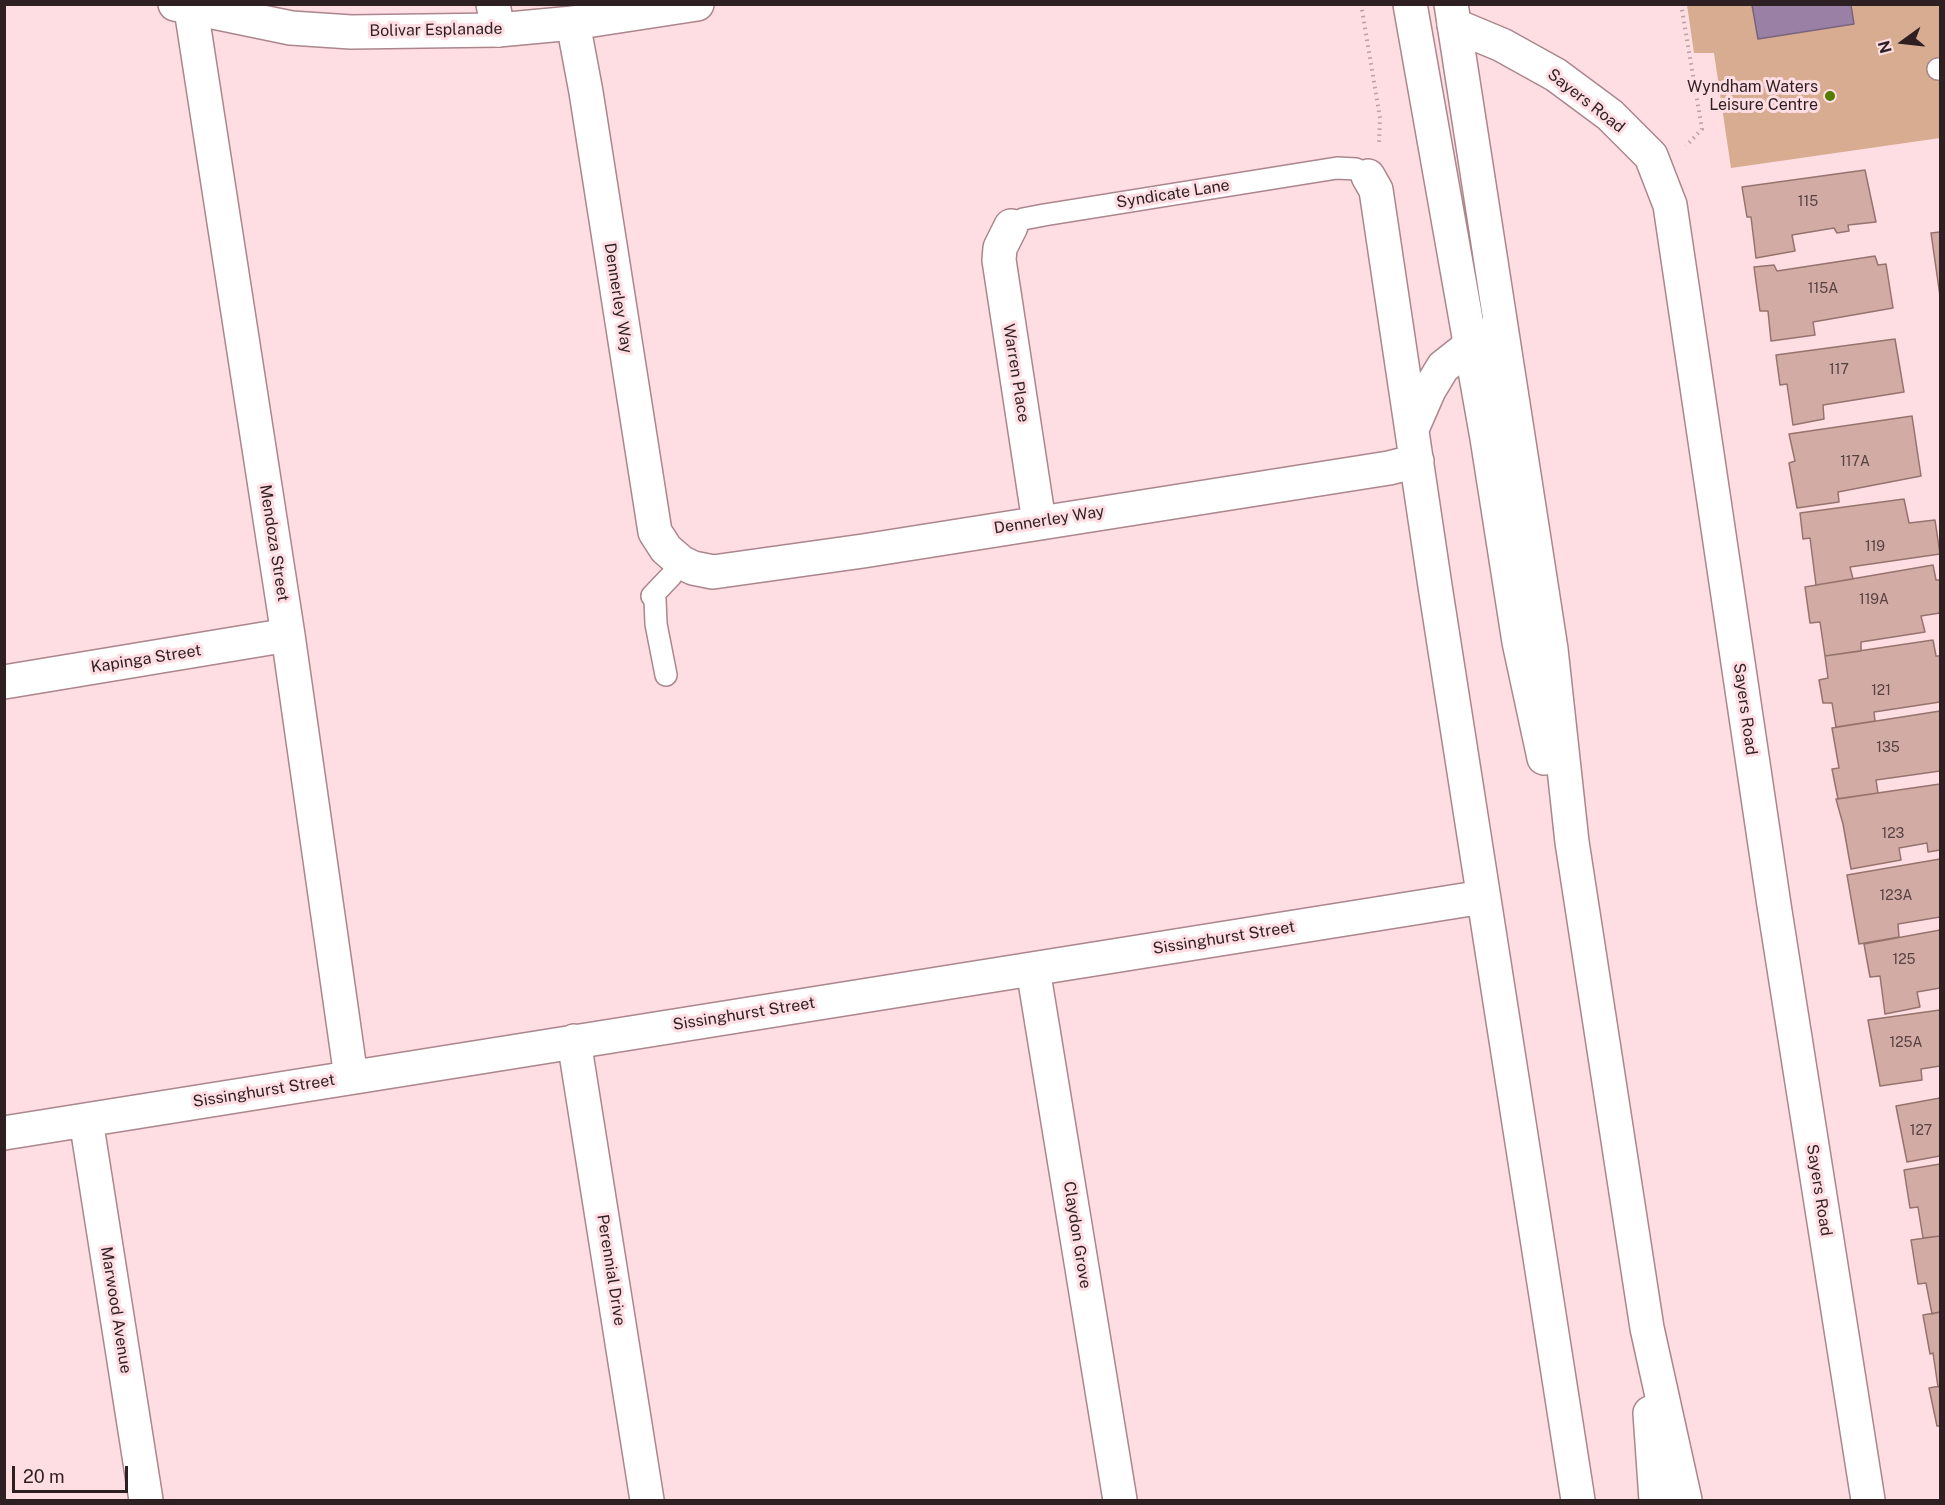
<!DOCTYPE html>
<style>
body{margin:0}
#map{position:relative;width:1945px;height:1505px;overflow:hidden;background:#fedde3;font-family:"Public Sans",sans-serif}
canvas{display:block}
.frame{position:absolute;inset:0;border:6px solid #2e1f22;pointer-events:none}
.north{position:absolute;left:1873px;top:12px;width:60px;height:60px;-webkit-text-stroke:4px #fedde3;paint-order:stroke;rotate:255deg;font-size:16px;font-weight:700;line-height:24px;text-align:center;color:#2e1f22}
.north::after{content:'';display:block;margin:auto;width:21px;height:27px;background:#2e1f22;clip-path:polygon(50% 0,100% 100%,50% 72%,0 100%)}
.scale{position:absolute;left:12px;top:1466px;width:116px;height:27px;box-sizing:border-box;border:3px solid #2e1f22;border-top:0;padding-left:8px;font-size:18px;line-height:21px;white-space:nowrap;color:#2e1f22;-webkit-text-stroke:4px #fedde3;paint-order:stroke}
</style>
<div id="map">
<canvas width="1945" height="1505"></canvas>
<div class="frame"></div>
<div class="north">N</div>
<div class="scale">20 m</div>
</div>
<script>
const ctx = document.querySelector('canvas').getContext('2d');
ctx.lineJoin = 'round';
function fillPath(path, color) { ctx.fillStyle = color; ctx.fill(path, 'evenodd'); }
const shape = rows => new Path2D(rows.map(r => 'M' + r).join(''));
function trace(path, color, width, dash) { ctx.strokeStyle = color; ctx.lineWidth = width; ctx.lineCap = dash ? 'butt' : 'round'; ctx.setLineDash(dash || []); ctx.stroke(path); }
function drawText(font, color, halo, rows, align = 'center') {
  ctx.font = font + ' "Public Sans",sans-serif'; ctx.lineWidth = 6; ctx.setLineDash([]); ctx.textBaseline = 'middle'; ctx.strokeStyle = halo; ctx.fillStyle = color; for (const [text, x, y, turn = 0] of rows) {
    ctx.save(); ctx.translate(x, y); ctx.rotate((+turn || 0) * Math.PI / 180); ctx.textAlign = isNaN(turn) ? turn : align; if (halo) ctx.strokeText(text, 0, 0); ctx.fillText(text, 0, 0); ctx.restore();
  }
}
const green = shape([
 [1687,5,1940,5,1940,138,1731,168,1714,53,1694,53]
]);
const water = shape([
 [1752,5,1851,5,1854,24,1758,39,1752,5]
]);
const building = shape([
 [1865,170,1876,222,1848,225,1849,231,1837,233,1834,228,1792,235,1795,251,1756,258,1751,217,1747,217,1742,187,1865,170],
 [1940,232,1940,296,1931,233,1940,232],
 [1875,256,1878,265,1886,264,1893,308,1813,322,1815,335,1771,341,1768,311,1760,311,1754,267,1774,265,1777,271,1875,256],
 [1895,339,1904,392,1823,405,1824,419,1793,425,1787,384,1780,385,1776,355,1895,339],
 [1912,416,1921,476,1838,492,1839,502,1797,508,1789,463,1795,461,1789,434,1912,416],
 [1904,499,1909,523,1935,520,1940,554,1850,567,1853,579,1816,585,1810,538,1803,539,1800,513,1904,499],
 [1933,565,1936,580,1940,580,1940,613,1921,616,1925,632,1861,642,1861,651,1825,656,1820,622,1810,623,1805,587,1933,565],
 [1933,640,1936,656,1940,656,1940,702,1874,712,1875,721,1836,727,1832,703,1823,703,1819,680,1828,678,1825,656,1933,640],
 [1940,711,1940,771,1876,780,1878,793,1838,799,1832,769,1839,768,1832,728,1940,711],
 [1940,784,1940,850,1928,852,1927,843,1899,848,1901,860,1851,869,1843,824,1836,799,1940,784],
 [1940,859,1940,917,1898,924,1899,937,1859,944,1847,875,1940,859],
 [1940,930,1940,988,1917,992,1920,1007,1885,1014,1880,976,1870,977,1864,944,1940,930],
 [1940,1010,1940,1066,1921,1069,1922,1080,1880,1086,1868,1020,1940,1010],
 [1940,1098,1940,1156,1907,1162,1896,1106,1940,1098],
 [1940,1164,1940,1236,1923,1238,1918,1207,1910,1208,1904,1170,1940,1164],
 [1940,1236,1940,1312,1932,1314,1926,1283,1918,1284,1911,1240,1940,1236],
 [1940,1312,1940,1386,1938,1387,1933,1353,1930,1354,1923,1315,1940,1312],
 [1940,1386,1940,1426,1937,1426,1929,1388,1940,1386]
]);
const path = shape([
 [1361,4,1380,118,1379,143],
 [1681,4,1702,129,1686,146]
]);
const lane = shape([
 [1938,69,1940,69],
 [1011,226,1023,219,1044,215,1337,168,1356,169,1368,176],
 [666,675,656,624,655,599,652,596,671,576,681,562]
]);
const street = shape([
 [493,4,498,30],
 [191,9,288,635,351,1077],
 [573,23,586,92,655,532,666,549,681,562,693,568,713,572,863,551,1389,468,1417,461],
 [1454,25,1502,45,1556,75,1610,115,1651,156,1670,205,1774,905,1868,1500],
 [1368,176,1376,190,1435,586,1578,1500],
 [1011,226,1000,248,999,260,1039,522],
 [1412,429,1429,390,1443,367,1481,337,1493,333],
 [4,682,288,635],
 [1033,969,1120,1500],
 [574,1041,647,1500],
 [86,1120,146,1500],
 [4,1133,1483,897]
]);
const secondary = shape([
 [175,4,291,28,351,32,498,30,573,23,697,4],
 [1410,4,1487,438,1519,642,1544,758],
 [1451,4,1551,649,1572,842,1647,1328,1685,1500],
 [1650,1413,1656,1500]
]);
const markers = [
 [1830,96,6,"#537d00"]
];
const numberNames = [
 ["115",1808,202],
 ["115A",1823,289],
 ["117",1839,370],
 ["117A",1855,462],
 ["119",1875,547],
 ["119A",1874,600],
 ["121",1881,691],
 ["135",1888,748],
 ["123",1893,834],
 ["123A",1896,896],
 ["125",1904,960],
 ["125A",1906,1043],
 ["127",1921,1131]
];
const streetNames = [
 ["Bolivar Esplanade",436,30,-1],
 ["Sayers Road",1586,101,38],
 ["Syndicate Lane",1173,194,-9],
 ["Dennerley Way",618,298,81],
 ["Warren Place",1016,373,81],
 ["Dennerley Way",1049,520,-9],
 ["Mendoza Street",274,543,81],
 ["Kapinga Street",146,659,-9],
 ["Sayers Road",1745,709,82],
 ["Sissinghurst Street",1224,938,-9],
 ["Sissinghurst Street",744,1014,-9],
 ["Sissinghurst Street",264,1091,-9],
 ["Sayers Road",1819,1190,81],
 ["Claydon Grove",1077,1235,81],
 ["Perennial Drive",611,1270,81],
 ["Marwood Avenue",116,1310,81]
];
const poiNames = [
 ["Wyndham Waters",1818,87],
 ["Leisure Centre",1818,105]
];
fillPath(green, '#d7ac91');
fillPath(water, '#9b80a6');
trace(water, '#7a637e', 1.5);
fillPath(building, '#d2aba4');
trace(building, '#97736d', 1.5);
trace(lane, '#ab868d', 24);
trace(street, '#ab868d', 36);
trace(secondary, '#ab868d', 36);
trace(path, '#bba0a5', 4, [1.5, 4.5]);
trace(lane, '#fff', 21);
trace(street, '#fff', 33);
trace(secondary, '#fff', 33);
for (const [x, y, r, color] of markers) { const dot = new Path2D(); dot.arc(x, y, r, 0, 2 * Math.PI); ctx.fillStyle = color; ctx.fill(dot); trace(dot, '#fedde3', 2); }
drawText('14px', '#574242', null, numberNames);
drawText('16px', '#2e1f22', '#fedde3', streetNames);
drawText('16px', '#2e1f22', '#fedde3', poiNames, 'right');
</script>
